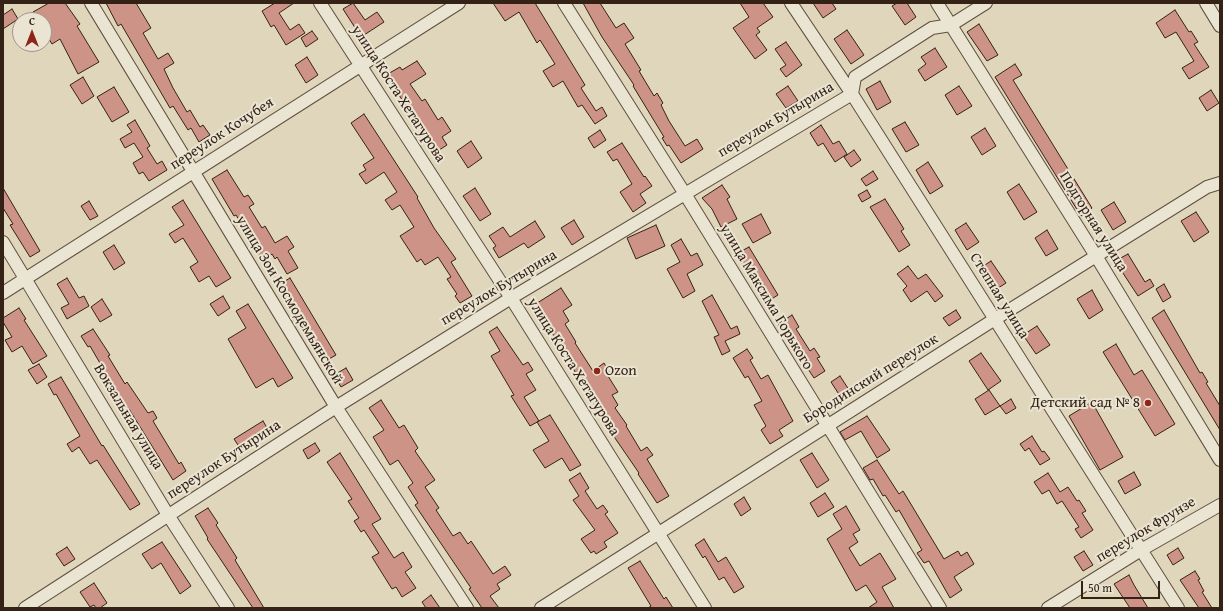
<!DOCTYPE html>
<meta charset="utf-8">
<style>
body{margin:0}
#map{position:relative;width:1223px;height:611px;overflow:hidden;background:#dfd6bb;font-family:"Gentium Book Plus",serif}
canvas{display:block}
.frame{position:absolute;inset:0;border:4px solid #352216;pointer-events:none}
.north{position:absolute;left:12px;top:12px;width:40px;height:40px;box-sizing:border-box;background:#eae4d3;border:1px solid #a29687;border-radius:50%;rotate:0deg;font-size:11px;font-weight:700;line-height:16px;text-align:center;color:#352216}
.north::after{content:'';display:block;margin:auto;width:14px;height:18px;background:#8f2418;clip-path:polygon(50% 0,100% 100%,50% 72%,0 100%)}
.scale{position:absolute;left:1081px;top:581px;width:79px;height:18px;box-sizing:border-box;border:2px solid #352216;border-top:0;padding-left:5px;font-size:12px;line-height:14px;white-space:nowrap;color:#352216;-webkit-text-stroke:3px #eae4d3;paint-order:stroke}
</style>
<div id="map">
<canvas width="1223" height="611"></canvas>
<div class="frame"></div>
<div class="north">С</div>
<div class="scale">50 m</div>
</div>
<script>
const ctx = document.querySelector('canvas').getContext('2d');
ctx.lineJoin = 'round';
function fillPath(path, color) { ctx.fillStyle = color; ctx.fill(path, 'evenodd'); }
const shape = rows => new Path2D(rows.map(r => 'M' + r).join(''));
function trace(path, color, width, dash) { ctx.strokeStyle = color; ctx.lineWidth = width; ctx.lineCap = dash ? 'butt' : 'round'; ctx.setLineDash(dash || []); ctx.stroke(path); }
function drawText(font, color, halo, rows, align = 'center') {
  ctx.font = font + ' "Gentium Book Plus",serif'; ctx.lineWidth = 4; ctx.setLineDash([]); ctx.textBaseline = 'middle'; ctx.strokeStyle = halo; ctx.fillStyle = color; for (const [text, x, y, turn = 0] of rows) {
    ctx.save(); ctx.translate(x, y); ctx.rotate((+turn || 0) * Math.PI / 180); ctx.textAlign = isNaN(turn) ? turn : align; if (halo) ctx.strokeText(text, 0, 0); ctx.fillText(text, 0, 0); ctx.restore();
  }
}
const building = shape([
 [49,3,65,3,80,24,77,26,99,62,78,74,60,39,52,44,44,31,44,20,38,20,33,12,49,3],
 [106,3,136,3,151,28,143,33,158,59,168,53,174,63,164,69,173,88,187,112,190,110,200,127,203,125,210,135,199,142,191,128,188,130,173,106,170,108,121,24,118,26,106,3],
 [275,3,294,3,279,13,290,30,299,24,305,33,286,45,274,25,271,27,262,11,275,3],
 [353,3,365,20,377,12,384,22,361,37,343,9,353,3],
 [493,3,535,3,585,85,581,88,596,111,602,107,607,116,595,124,582,105,578,107,563,81,553,87,543,71,555,64,540,40,537,43,519,12,505,21,493,3],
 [583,3,600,3,616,28,624,23,634,38,625,44,641,70,639,71,654,96,657,93,663,103,661,105,669,121,685,146,697,139,703,149,681,163,669,145,667,146,662,138,664,137,633,86,634,85,602,37,583,3],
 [740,3,763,3,773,17,757,28,760,32,756,35,767,50,755,59,733,28,749,17,740,3],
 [813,3,832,3,836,9,823,18,813,3],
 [897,3,907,3,916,17,905,25,892,6,897,3],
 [12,9,18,19,3,29,3,15,12,9],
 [1175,10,1189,32,1191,31,1198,42,1194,44,1209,67,1189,79,1182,68,1194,61,1176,32,1165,38,1156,23,1175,10],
 [979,24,998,55,987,61,967,32,979,24],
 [847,30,864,55,851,64,834,39,847,30],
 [312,31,318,39,306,47,301,38,312,31],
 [786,42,802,65,786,77,780,69,786,65,775,49,786,42],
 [935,48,947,67,925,81,918,70,926,64,921,57,935,48],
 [307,57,318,75,306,83,295,65,307,57],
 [417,61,426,74,410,84,422,101,425,99,438,120,442,117,451,131,442,137,447,145,436,152,386,75,400,67,402,70,417,61],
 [1015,64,1022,75,1013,80,1092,208,1081,216,995,77,1015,64],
 [83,77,94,96,82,104,70,85,83,77],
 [880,81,891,102,877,110,866,89,880,81],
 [788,86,798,101,786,108,776,94,788,86],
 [959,86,972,106,957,115,945,95,959,86],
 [114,87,129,112,112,122,97,97,114,87],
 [1211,90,1219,103,1207,111,1199,98,1211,90],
 [364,114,418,197,417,198,434,228,456,259,451,262,472,296,460,303,455,296,457,294,447,279,451,277,438,257,425,265,421,259,417,262,400,236,414,227,400,205,392,210,385,200,397,192,384,172,366,184,359,174,366,170,363,165,374,158,351,123,364,114],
 [135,120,150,146,147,148,157,164,162,161,167,170,149,181,143,172,139,174,133,163,143,157,134,143,125,148,120,139,132,132,127,125,135,120],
 [905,122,919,145,906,152,892,129,905,122],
 [821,125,833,144,839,141,847,154,835,162,823,143,818,146,810,133,821,125],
 [985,128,996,146,982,155,971,137,985,128],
 [600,130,606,140,594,148,588,138,600,130],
 [471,141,482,158,468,168,457,151,471,141],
 [622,143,644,177,645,176,652,186,640,194,646,203,633,212,620,192,632,184,617,159,613,161,607,152,622,143],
 [854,150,861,160,851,167,844,157,854,150],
 [928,162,943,186,930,194,916,170,928,162],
 [227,170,244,197,248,195,254,204,249,207,262,228,265,226,275,243,287,236,294,247,288,251,298,268,287,274,277,257,275,259,272,254,262,261,258,253,259,252,243,226,236,215,234,216,212,179,227,170],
 [873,171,878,179,866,186,861,179,873,171],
 [1019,184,1037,212,1024,220,1007,192,1019,184],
 [722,185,730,197,727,199,737,219,721,227,712,209,702,198,722,185],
 [3,188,40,251,30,257,10,225,13,224,3,208,3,188],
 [475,188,491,214,480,221,463,196,475,188],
 [867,190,871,197,862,202,858,195,867,190],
 [885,199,904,229,901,231,910,245,899,252,870,207,885,199],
 [183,200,231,278,216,287,209,276,199,282,190,267,198,262,183,238,175,243,169,234,184,225,172,207,183,200],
 [89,201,98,216,90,220,81,206,89,201],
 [1114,202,1126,222,1113,230,1101,210,1114,202],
 [1196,212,1209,232,1194,242,1181,221,1196,212],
 [761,214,771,233,753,243,742,224,761,214],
 [574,220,584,237,572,245,561,228,574,220],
 [535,221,545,237,528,248,524,243,499,258,493,248,496,246,489,236,503,227,510,237,535,221],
 [966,223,979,242,967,250,955,230,966,223],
 [656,225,665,246,636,259,627,238,656,225],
 [1047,230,1058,249,1046,256,1035,238,1047,230],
 [681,239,691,256,697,253,703,265,687,274,695,291,683,298,667,269,680,262,671,245,681,239],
 [114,245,125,263,114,270,103,252,114,245],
 [749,247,778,295,765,303,736,254,749,247],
 [1128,254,1145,282,1150,279,1154,286,1138,296,1115,261,1128,254],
 [991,261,1006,283,992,292,979,269,991,261],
 [908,266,918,279,926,274,943,296,935,302,927,291,911,302,903,290,907,286,897,274,908,266],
 [67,278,79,298,84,296,89,306,67,319,61,308,69,304,57,284,67,278],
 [290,278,336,355,329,359,318,342,316,344,277,286,290,278],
 [1164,284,1171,297,1163,302,1156,289,1164,284],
 [561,288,572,305,563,311,569,321,565,324,576,342,575,343,593,371,604,363,610,374,608,376,618,392,612,395,618,405,615,408,627,425,626,426,641,451,647,447,653,455,647,459,669,496,657,503,638,474,639,473,606,425,595,407,596,406,574,372,575,372,567,356,534,305,561,288],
 [1092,290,1103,310,1089,319,1077,299,1092,290],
 [712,295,731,329,737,326,740,334,725,341,730,351,722,355,714,337,719,335,702,301,712,295],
 [223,296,230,308,218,316,210,304,223,296],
 [102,299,112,315,100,322,91,307,102,299],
 [248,304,293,378,278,387,273,378,256,388,228,339,246,328,236,311,248,304],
 [19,308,26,319,24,320,47,356,33,364,22,346,12,352,5,340,12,337,3,322,3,318,19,308],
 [956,310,961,318,949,326,943,318,956,310],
 [1164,310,1200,373,1202,372,1208,382,1206,383,1220,406,1220,430,1152,318,1164,310],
 [792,315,799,327,796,329,810,351,814,348,820,357,817,358,825,371,814,378,778,324,792,315],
 [1037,326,1050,345,1036,354,1023,335,1037,326],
 [497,327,523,365,528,362,533,370,526,374,536,390,524,397,539,421,530,426,511,396,514,395,491,356,500,351,489,332,497,327],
 [93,329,110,355,108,356,125,384,127,382,148,413,153,411,157,418,153,421,179,464,181,462,186,471,173,480,129,409,127,410,112,384,111,385,102,371,104,370,90,346,88,347,81,336,93,329],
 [1116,344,1134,375,1142,370,1175,424,1155,436,1103,352,1116,344],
 [747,349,753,358,750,360,761,379,768,375,793,421,779,430,783,436,770,444,761,430,766,426,754,405,762,401,748,376,745,378,733,358,747,349],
 [981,353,1001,381,988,390,969,361,981,353],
 [39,364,47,377,37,384,28,370,39,364],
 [346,368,353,380,341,387,334,375,346,368],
 [840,376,851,393,842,399,831,382,840,376],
 [61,377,102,446,103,445,140,504,130,510,97,460,90,464,79,447,72,452,67,444,80,436,56,394,54,395,48,384,61,377],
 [989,390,1000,406,985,415,975,399,989,390],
 [1011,399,1016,408,1006,414,1000,406,1011,399],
 [381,400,399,428,404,425,418,448,415,451,435,480,425,487,439,508,436,510,453,536,460,532,468,544,471,541,493,574,505,566,511,575,497,584,500,589,490,596,499,608,482,608,469,589,471,588,415,505,418,503,408,487,413,483,398,460,390,465,373,437,384,430,369,408,381,400],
 [1092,402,1123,457,1100,470,1069,416,1092,402],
 [550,415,581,465,570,471,562,458,545,468,533,450,549,441,537,422,550,415],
 [867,416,890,450,877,458,861,431,845,440,840,432,867,416],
 [263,421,270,433,242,451,234,439,263,421],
 [1032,436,1042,452,1044,451,1050,459,1040,465,1029,448,1025,451,1020,444,1032,436],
 [315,443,320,451,308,459,303,450,315,443],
 [340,453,381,519,372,524,394,558,403,552,412,567,405,572,416,588,402,597,396,587,392,589,372,557,379,553,364,530,361,532,354,521,359,518,348,501,352,499,327,462,340,453],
 [812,453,829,480,817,488,800,460,812,453],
 [877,460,899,494,903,491,944,559,958,551,961,556,967,552,974,564,954,577,962,590,950,598,929,561,924,563,917,553,922,550,899,510,896,512,885,495,883,496,873,479,870,480,863,468,877,460],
 [1134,472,1141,485,1125,494,1118,481,1134,472],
 [580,473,589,488,585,491,597,509,603,505,608,512,605,514,618,533,604,542,607,547,596,554,594,551,591,553,581,539,595,530,573,500,579,496,569,480,580,473],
 [1048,473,1060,492,1068,487,1077,501,1079,500,1086,511,1082,513,1093,530,1081,538,1075,529,1079,527,1062,501,1057,504,1049,490,1042,494,1034,482,1048,473],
 [825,493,834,507,818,517,810,503,825,493],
 [744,497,751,509,741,516,734,504,744,497],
 [846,506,860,530,853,534,858,542,849,548,860,566,880,553,896,579,882,587,894,608,868,608,877,602,866,585,856,591,827,539,842,529,833,514,846,506],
 [208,508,218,523,216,525,237,558,235,560,264,608,253,608,207,539,208,538,195,516,208,508],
 [704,539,718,562,726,557,744,587,734,593,724,577,719,580,705,556,703,558,695,545,704,539],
 [162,542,191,586,180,594,161,563,152,569,142,554,162,542],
 [67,547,75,559,64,566,56,554,67,547],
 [1178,548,1184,558,1173,565,1167,555,1178,548],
 [1084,551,1093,565,1083,571,1074,557,1084,551],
 [640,561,664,599,666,597,673,608,648,608,651,606,628,568,640,561],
 [1195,571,1200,579,1198,580,1204,591,1202,592,1212,608,1199,608,1180,580,1195,571],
 [1129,575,1134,585,1148,608,1130,608,1114,584,1129,575],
 [94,583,107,603,100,608,96,608,94,605,90,607,80,592,94,583],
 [431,595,440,608,426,608,422,602,431,595]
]);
const minor = shape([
 [91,3,336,407,467,608],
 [320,3,511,298,705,608],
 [564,3,685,194,940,608],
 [791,3,852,94,1178,608],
 [937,3,1096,256,1220,460],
 [1206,3,1220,26],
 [3,242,168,515,228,608],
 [3,293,459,3],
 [25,608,336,407,511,298,852,94,855,77,932,28,951,25,986,3],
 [541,608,995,319,1207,187,1220,183],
 [1048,608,1141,550,1220,505]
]);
const markers = [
 [597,371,4,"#8f2418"],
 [1148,403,4,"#8f2418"]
];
const streetNames = [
 ["улица Коста Хетагурова",398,94,57],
 ["переулок Бутырина",776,120,-31],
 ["переулок Кочубея",222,134,-33],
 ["Подгорная улица",1093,222,58],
 ["переулок Бутырина",499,288,-31],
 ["Степная улица",999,296,58],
 ["улица Максима Горького",766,297,59],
 ["улица Зои Космодемьянской",289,300,59],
 ["улица Коста Хетагурова",573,367,58],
 ["Бородинский переулок",871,379,-32],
 ["Вокзальная улица",128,417,59],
 ["переулок Бутырина",224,460,-33],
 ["переулок Фрунзе",1146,530,-31]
];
const poiNames = [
 ["Ozon",605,371],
 ["Детский сад № 8",1140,403,"right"]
];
fillPath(building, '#cd9387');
trace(building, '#352216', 1);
trace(minor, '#604f3f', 14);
trace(minor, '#eae4d3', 12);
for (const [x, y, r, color] of markers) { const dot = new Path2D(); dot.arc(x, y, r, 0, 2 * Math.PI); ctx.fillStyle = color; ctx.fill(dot); trace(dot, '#eae4d3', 1.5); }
drawText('15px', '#352216', '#eae4d3', streetNames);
drawText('15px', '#352216', '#eae4d3', poiNames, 'left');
</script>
